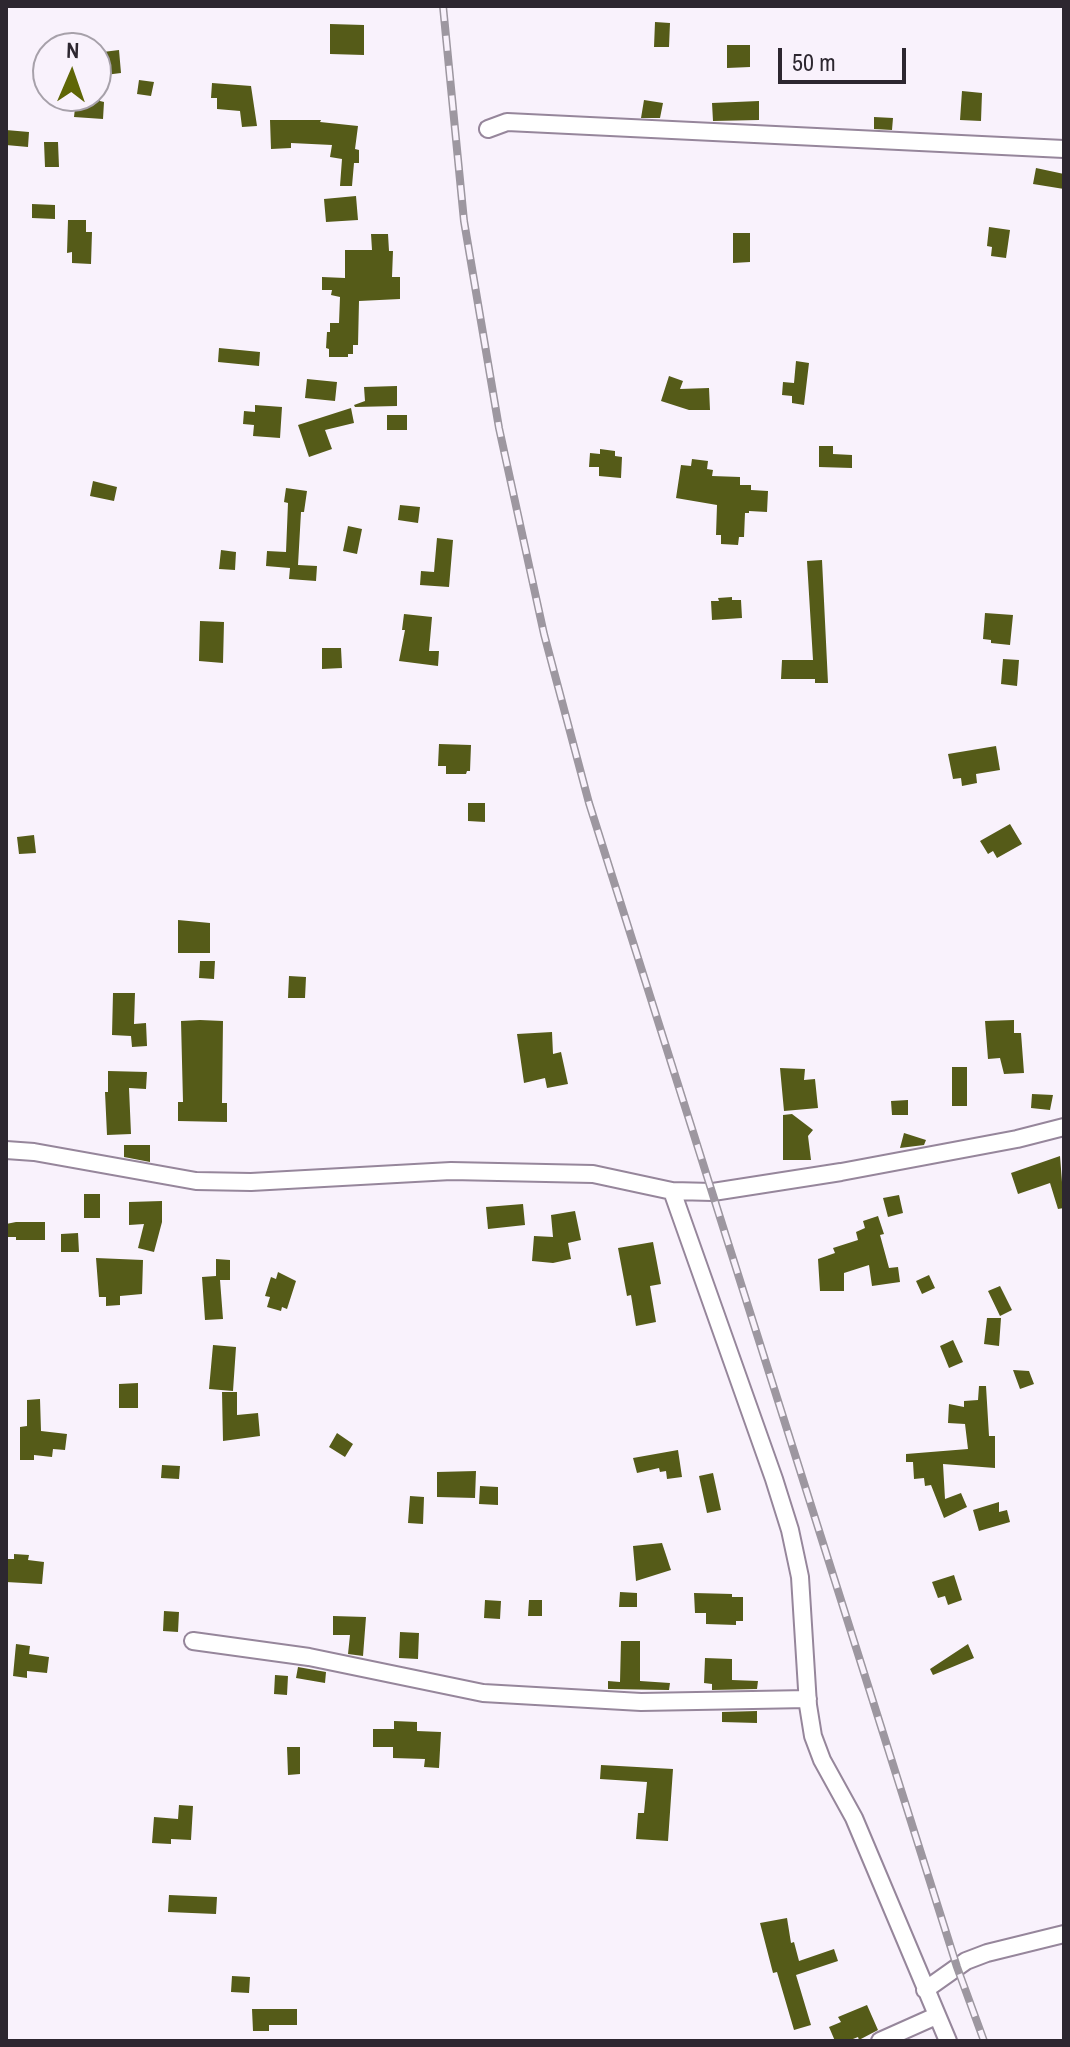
<!DOCTYPE html>
<style>
body{margin:0}
#map{position:relative;width:1070px;height:2047px;overflow:hidden;background:#f9f2fc;font-family:"Archivo Narrow",sans-serif}
canvas{display:block}
.frame{position:absolute;inset:0;border:8px solid #2d2730;pointer-events:none}
.north{position:absolute;left:32px;top:32px;width:80px;height:80px;box-sizing:border-box;background:#f9f2fc;border:2px solid #a7a1aa;border-radius:50%;rotate:2deg;font-size:22px;font-weight:700;line-height:32px;text-align:center;color:#2d2730}
.north::after{content:'';display:block;margin:auto;width:28px;height:36px;background:#5f6606;clip-path:polygon(50% 0,100% 100%,50% 72%,0 100%)}
.scale{position:absolute;left:778px;top:48px;width:128px;height:36px;box-sizing:border-box;border:4px solid #2d2730;border-top:0;padding-left:10px;font-size:24px;line-height:28px;white-space:nowrap;color:#2d2730;-webkit-text-stroke:6px #f9f2fc;paint-order:stroke}
</style>
<div id="map">
<canvas width="1070" height="2047"></canvas>
<div class="frame"></div>
<div class="north">N</div>
<div class="scale">50 m</div>
</div>
<script>
const ctx = document.querySelector('canvas').getContext('2d');
ctx.lineJoin = 'round';
function fillPath(path, color) { ctx.fillStyle = color; ctx.fill(path, 'evenodd'); }
const shape = rows => new Path2D(rows.map(r => 'M' + r).join(''));
function trace(path, color, width, dash) { ctx.strokeStyle = color; ctx.lineWidth = width; ctx.lineCap = dash ? 'butt' : 'round'; ctx.setLineDash(dash || []); ctx.stroke(path); }
const building = shape([
 [655,22,670,23,669,47,654,47],
 [330,24,364,25,364,55,330,54],
 [727,45,750,45,750,67,727,68],
 [119,50,121,73,105,75,103,52],
 [139,80,154,82,151,96,137,94],
 [212,83,251,86,257,126,242,127,240,111,217,109,217,98,211,98],
 [962,91,982,93,981,121,960,120],
 [82,96,100,96,100,101,104,102,103,119,74,117,76,99,82,100],
 [644,100,663,103,660,118,641,118],
 [759,101,759,120,713,121,712,103],
 [874,117,893,118,892,130,874,129],
 [270,120,321,120,320,122,358,126,355,149,359,150,359,163,354,163,352,186,340,186,342,159,330,157,332,145,291,143,291,148,271,149],
 [6,130,29,132,28,147,6,145],
 [44,142,58,142,59,167,45,167],
 [1036,168,1064,174,1064,189,1033,184],
 [356,196,358,220,326,222,324,199],
 [32,204,55,205,55,219,32,218],
 [68,220,86,220,86,232,92,232,91,264,72,263,72,252,67,253],
 [989,227,1010,230,1006,258,991,256,992,247,987,246],
 [733,233,750,233,750,262,733,263],
 [371,234,388,234,389,251,393,251,392,277,400,277,400,299,359,301,358,345,353,345,353,354,348,354,348,357,329,357,329,349,326,348,327,332,330,332,330,323,339,323,340,297,331,295,332,290,322,290,322,277,345,278,345,250,372,250],
 [219,348,260,352,259,366,218,362],
 [796,361,809,363,804,405,792,403,792,396,782,395,783,382,794,383],
 [669,376,683,381,680,389,709,388,710,410,689,410,661,401],
 [307,379,337,382,335,401,305,398],
 [397,386,397,406,355,407,354,405,365,401,364,387],
 [255,405,282,407,280,438,253,436,254,425,243,424,244,411,255,412],
 [351,408,354,423,325,430,332,449,309,457,298,425],
 [387,415,407,415,407,430,387,430],
 [819,446,833,446,833,454,852,455,852,468,819,467],
 [600,449,615,451,615,456,622,457,621,478,599,476,599,467,589,467,590,453,600,454],
 [692,459,708,461,707,469,713,470,712,476,740,477,740,485,751,485,751,490,768,491,767,512,749,511,749,513,745,513,744,537,739,537,738,545,721,544,721,535,716,535,717,505,676,498,681,465,691,466],
 [93,481,117,487,114,501,90,496],
 [286,488,307,491,304,512,301,512,298,565,317,566,316,581,289,579,290,568,266,566,267,551,286,552,288,503,284,502],
 [400,505,420,507,418,523,398,520],
 [348,526,362,529,357,554,343,551],
 [437,538,453,540,449,587,420,585,421,571,434,572],
 [221,550,236,552,235,570,219,569],
 [822,560,828,683,815,683,815,679,781,679,782,660,813,660,807,561],
 [732,597,732,600,741,600,742,618,712,620,711,601,719,601,718,598],
 [985,613,1013,615,1010,645,991,643,991,640,983,639],
 [404,614,432,617,429,651,439,651,438,666,399,661,405,630,402,630],
 [200,621,224,622,223,663,199,661],
 [322,648,341,648,342,668,322,669],
 [1003,659,1019,660,1017,686,1001,684],
 [439,744,471,745,470,771,467,771,466,774,446,774,446,766,438,766],
 [996,746,1000,770,976,774,977,783,962,786,961,778,953,779,948,754],
 [468,803,485,803,485,822,468,821],
 [1010,824,1022,844,997,858,993,851,988,854,980,841],
 [34,835,36,853,19,854,17,837],
 [178,920,210,923,210,953,178,953],
 [200,961,215,961,214,979,199,978],
 [289,976,306,977,305,998,288,998],
 [113,993,135,993,134,1024,146,1023,147,1046,132,1047,131,1036,112,1035],
 [200,1020,223,1021,222,1103,227,1103,227,1122,178,1121,178,1102,183,1102,181,1021],
 [1014,1020,1014,1033,1021,1033,1024,1073,1004,1074,1000,1058,988,1059,985,1021],
 [552,1032,553,1054,561,1052,568,1084,547,1088,545,1078,524,1083,517,1034],
 [952,1067,967,1067,967,1106,952,1106],
 [780,1068,805,1069,804,1080,815,1079,818,1108,784,1111],
 [108,1071,147,1072,146,1089,129,1088,131,1134,107,1135,105,1092,108,1092],
 [1032,1094,1053,1095,1050,1110,1031,1108],
 [908,1100,908,1115,892,1115,891,1101],
 [792,1114,813,1130,808,1136,811,1160,783,1160,783,1115],
 [904,1133,926,1140,924,1145,900,1148],
 [124,1145,150,1145,150,1162,124,1157],
 [1060,1156,1064,1208,1058,1209,1050,1183,1018,1194,1011,1173],
 [84,1194,100,1194,100,1218,84,1218],
 [899,1195,903,1213,888,1217,883,1198],
 [162,1201,162,1222,154,1252,138,1248,144,1224,129,1225,129,1202],
 [523,1204,525,1225,488,1229,486,1207],
 [575,1211,581,1240,568,1243,571,1259,553,1263,532,1261,534,1236,553,1237,551,1215],
 [878,1216,884,1234,880,1235,889,1268,898,1267,900,1282,872,1286,869,1265,844,1273,844,1291,820,1291,818,1259,835,1253,833,1248,858,1240,856,1232,865,1228,863,1221],
 [16,1222,45,1222,45,1240,16,1240,16,1237,6,1237,6,1224],
 [78,1233,79,1252,61,1252,61,1234],
 [653,1242,661,1284,650,1286,656,1322,636,1326,631,1295,627,1296,618,1248],
 [96,1258,143,1260,142,1294,120,1296,120,1305,106,1306,106,1297,99,1297],
 [216,1259,230,1260,230,1280,220,1280,223,1319,205,1320,202,1277,216,1276],
 [278,1272,296,1281,287,1309,282,1307,281,1311,267,1307,270,1297,265,1296,271,1277,276,1279],
 [929,1275,935,1288,922,1294,916,1281],
 [1000,1286,1012,1310,1000,1316,988,1291],
 [987,1318,1001,1318,999,1346,984,1344],
 [953,1340,963,1362,949,1368,940,1346],
 [213,1345,236,1347,233,1391,209,1389],
 [1013,1370,1029,1371,1034,1384,1020,1389],
 [138,1383,138,1408,119,1408,119,1384],
 [979,1386,986,1386,989,1436,995,1436,995,1468,943,1464,945,1499,961,1493,967,1507,944,1518,931,1485,925,1486,924,1478,914,1479,913,1462,906,1462,906,1454,968,1449,965,1424,948,1423,949,1404,964,1407,964,1401,978,1400],
 [222,1392,237,1392,237,1415,258,1413,260,1436,223,1441],
 [40,1399,41,1431,67,1434,65,1450,53,1449,52,1457,34,1455,34,1460,20,1460,20,1427,27,1426,27,1400],
 [337,1433,353,1444,345,1457,329,1447],
 [678,1450,682,1477,667,1479,666,1471,660,1472,659,1468,637,1473,633,1458],
 [162,1465,180,1466,179,1479,161,1478],
 [476,1471,475,1498,437,1497,437,1472],
 [713,1473,721,1510,707,1513,699,1476],
 [480,1486,498,1487,498,1505,479,1504],
 [410,1496,424,1497,423,1524,408,1523],
 [999,1502,999,1512,1007,1510,1010,1522,979,1531,973,1510],
 [662,1543,671,1570,636,1581,633,1546],
 [14,1554,29,1555,28,1560,44,1562,42,1584,6,1582,6,1559,14,1559],
 [954,1575,962,1600,948,1605,945,1596,938,1598,932,1582],
 [620,1592,637,1593,637,1607,619,1607],
 [694,1593,732,1594,732,1597,743,1597,743,1621,736,1621,736,1625,706,1624,706,1613,695,1613],
 [485,1600,501,1601,500,1619,484,1618],
 [529,1600,542,1600,542,1616,528,1616],
 [164,1611,179,1612,178,1632,163,1631],
 [333,1616,366,1617,363,1656,348,1654,350,1635,333,1635],
 [400,1632,419,1633,418,1659,399,1658],
 [621,1641,640,1641,640,1681,670,1683,669,1690,608,1689,608,1681,620,1682],
 [16,1644,30,1646,29,1654,49,1657,47,1673,27,1671,27,1678,13,1676],
 [968,1644,974,1658,933,1675,930,1669],
 [705,1658,732,1659,732,1680,758,1681,757,1689,712,1690,712,1684,704,1683],
 [298,1667,326,1672,325,1683,296,1678],
 [275,1675,288,1676,287,1695,274,1694],
 [757,1711,757,1723,722,1722,722,1712],
 [394,1721,417,1722,417,1731,441,1732,439,1768,424,1767,425,1759,393,1758,393,1747,373,1747,373,1729,394,1729],
 [287,1747,300,1747,300,1774,288,1775],
 [601,1765,673,1769,668,1841,636,1839,638,1813,644,1813,647,1782,600,1779],
 [179,1805,193,1806,191,1840,171,1839,171,1844,152,1843,154,1817,178,1819],
 [169,1895,217,1897,216,1914,168,1912],
 [787,1918,791,1943,794,1942,799,1961,834,1949,838,1961,796,1975,811,2025,794,2030,777,1972,773,1973,760,1923],
 [232,1976,250,1977,249,1993,231,1992],
 [867,2005,878,2030,859,2040,858,2037,848,2041,835,2041,829,2027,841,2022,838,2017],
 [252,2009,297,2009,297,2025,269,2025,269,2031,253,2031]
]);
const street = shape([
 [488,129,507,122,1064,149],
 [6,1150,34,1152,196,1181,251,1182,451,1171,593,1174,672,1191,713,1192,841,1172,1017,1139,1064,1127],
 [672,1191,774,1479,790,1530,800,1577,808,1705,813,1736,822,1760,854,1818,948,2041],
 [193,1641,309,1657,483,1693,641,1702,808,1699],
 [925,1990,966,1961,987,1953,1064,1934],
 [880,2041,936,2016]
]);
const rail = shape([
 [443,6,464,221,499,428,544,634,589,803,957,1967,984,2041]
]);
fillPath(building, '#555b18');
trace(street, '#96869b', 20);
trace(street, '#fff', 16);
trace(rail, '#9d97a0', 8);
trace(rail, '#f9f2fc', 5, [15]);
</script>
